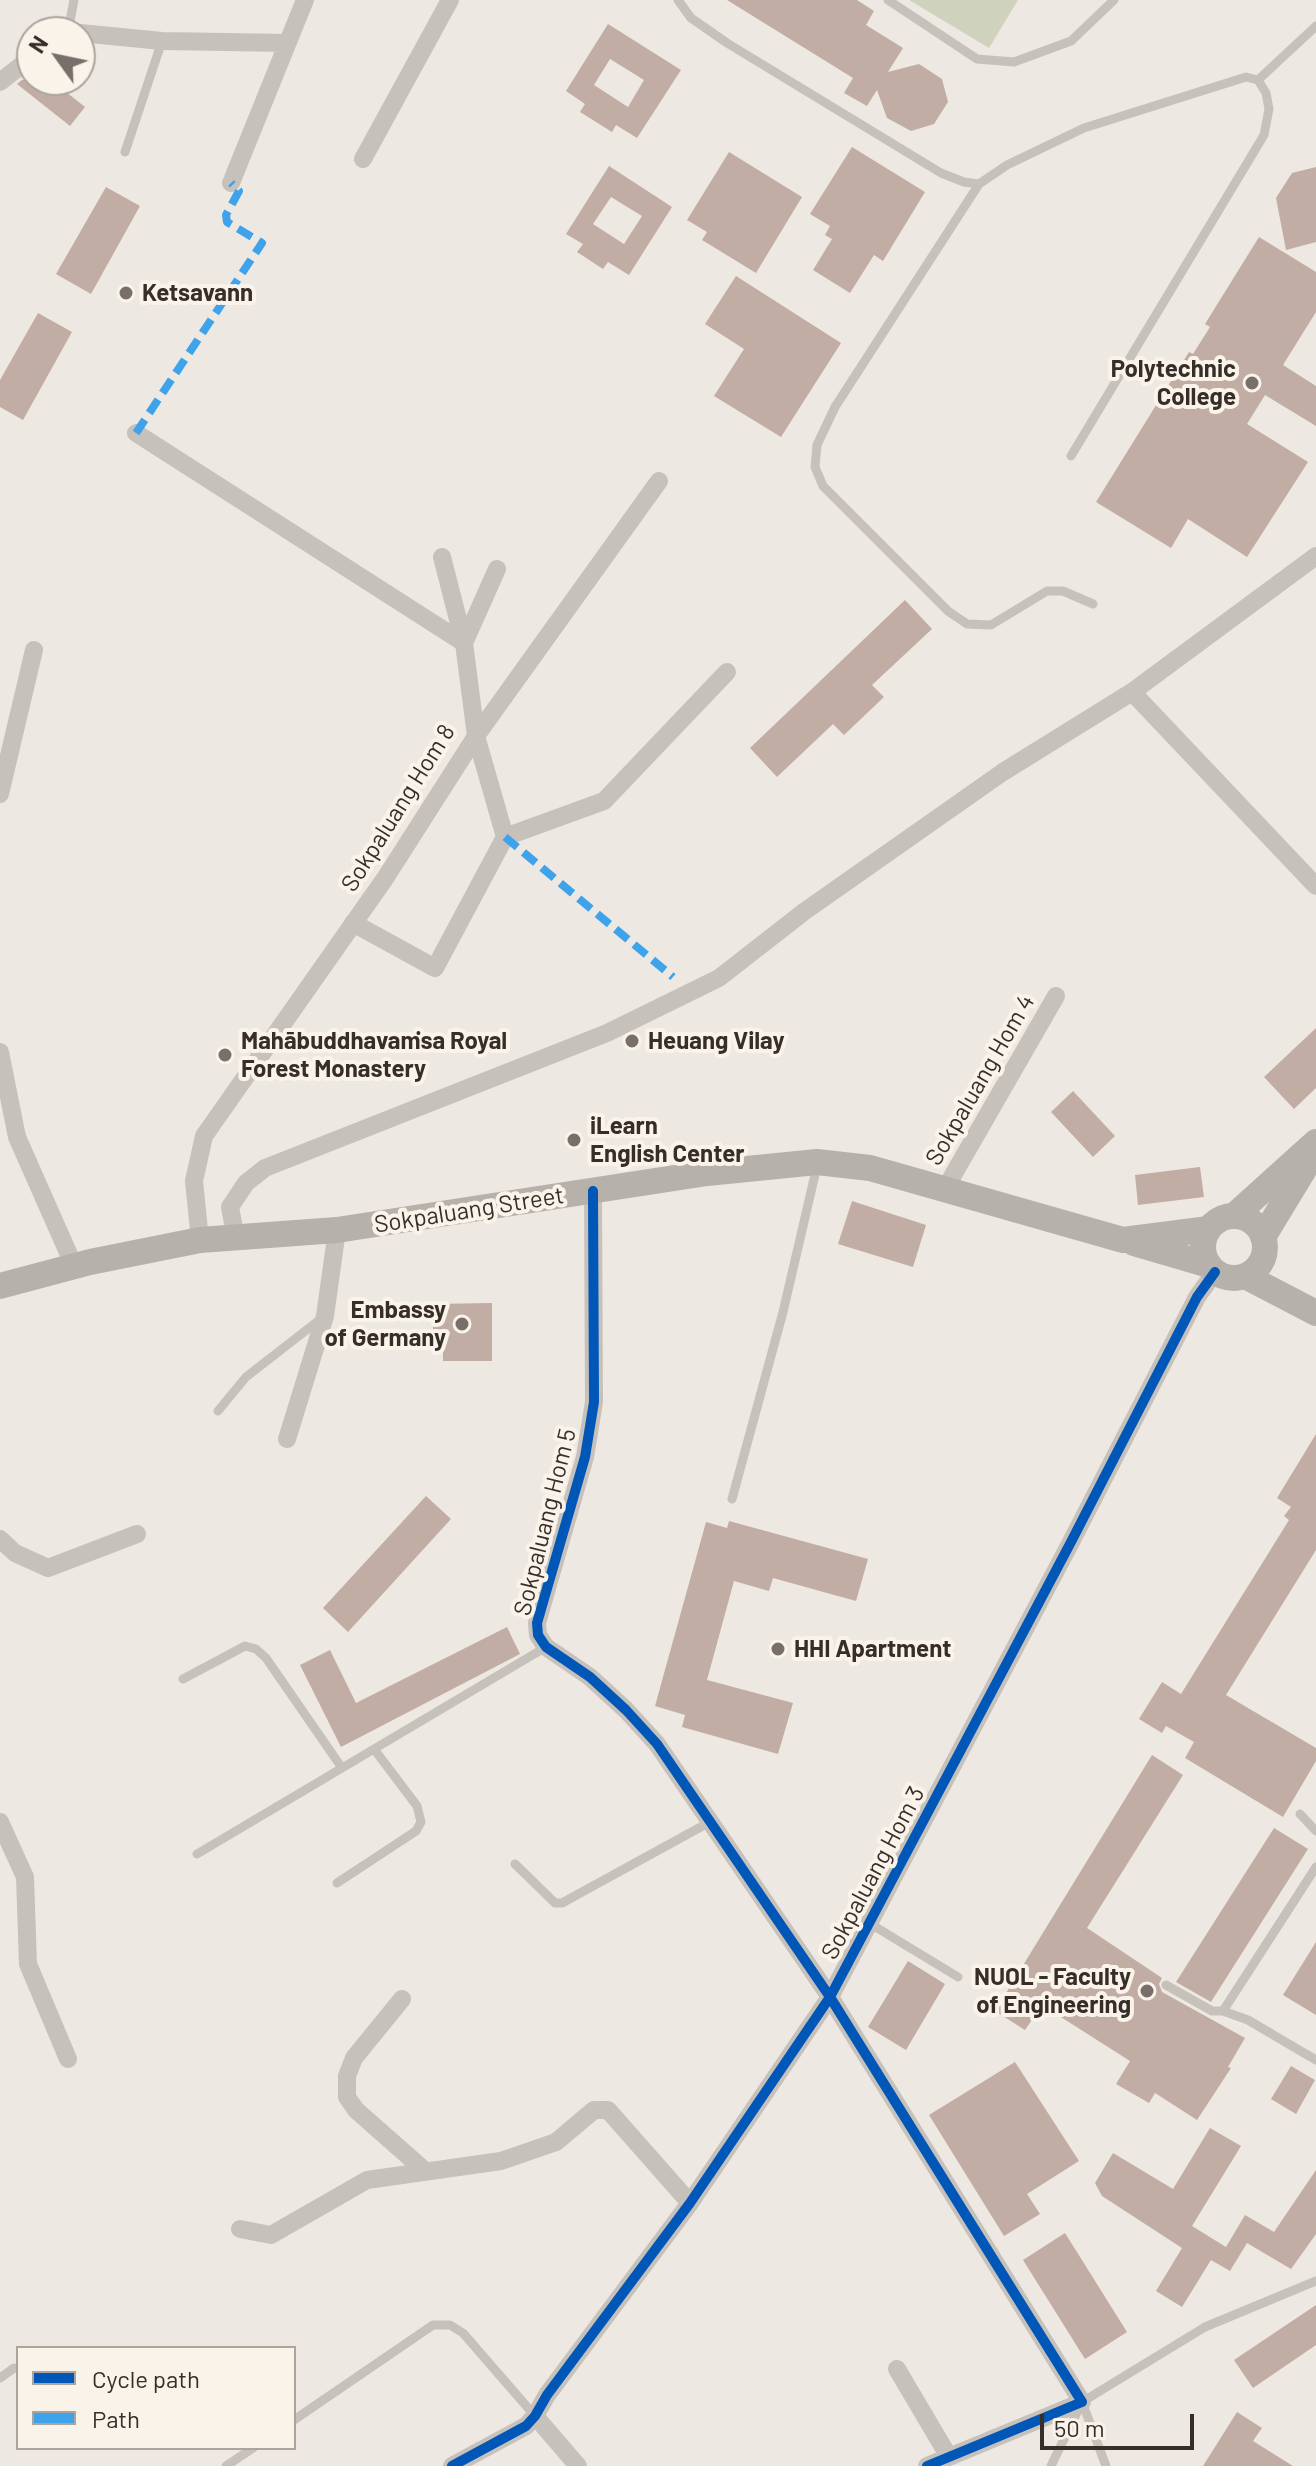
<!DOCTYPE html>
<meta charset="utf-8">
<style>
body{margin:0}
#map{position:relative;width:1316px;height:2466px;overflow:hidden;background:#eee8e2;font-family:Barlow,sans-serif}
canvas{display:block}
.legend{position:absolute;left:16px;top:2346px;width:280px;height:104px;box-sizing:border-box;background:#faf3ea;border:2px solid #aca49d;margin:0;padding:10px 14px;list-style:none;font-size:24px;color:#382e29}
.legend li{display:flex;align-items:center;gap:16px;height:40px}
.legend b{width:40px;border:2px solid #aca49d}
.north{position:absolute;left:16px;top:16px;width:80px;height:80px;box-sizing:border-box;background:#faf3ea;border:2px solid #aca49d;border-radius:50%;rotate:303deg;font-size:22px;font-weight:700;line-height:32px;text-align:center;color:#382e29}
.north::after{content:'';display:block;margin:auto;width:28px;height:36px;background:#786f6a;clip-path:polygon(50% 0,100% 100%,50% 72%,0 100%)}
.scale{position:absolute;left:1040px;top:2414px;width:154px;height:36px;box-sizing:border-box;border:4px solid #382e29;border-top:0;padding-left:10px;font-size:24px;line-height:28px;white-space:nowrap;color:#382e29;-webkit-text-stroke:6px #faf3ea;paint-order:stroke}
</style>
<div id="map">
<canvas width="1316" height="2466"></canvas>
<ul class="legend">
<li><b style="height:10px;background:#0057b8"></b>Cycle path</li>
<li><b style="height:10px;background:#3fa3eb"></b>Path</li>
</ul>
<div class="north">N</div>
<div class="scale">50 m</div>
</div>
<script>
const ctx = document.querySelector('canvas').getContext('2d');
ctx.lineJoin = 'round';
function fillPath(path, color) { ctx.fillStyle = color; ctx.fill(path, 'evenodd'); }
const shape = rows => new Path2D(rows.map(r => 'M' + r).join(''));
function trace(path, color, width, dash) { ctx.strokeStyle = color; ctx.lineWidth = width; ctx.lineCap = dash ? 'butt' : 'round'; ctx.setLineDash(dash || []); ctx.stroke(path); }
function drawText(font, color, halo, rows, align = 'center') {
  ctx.font = font + ' Barlow,sans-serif'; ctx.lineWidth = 8; ctx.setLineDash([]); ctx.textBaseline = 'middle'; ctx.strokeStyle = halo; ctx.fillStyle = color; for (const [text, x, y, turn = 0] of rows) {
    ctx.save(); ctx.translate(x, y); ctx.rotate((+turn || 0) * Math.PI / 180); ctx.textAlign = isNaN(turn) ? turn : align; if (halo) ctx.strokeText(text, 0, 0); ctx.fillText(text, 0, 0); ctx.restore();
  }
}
const green = shape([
 [909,0,1018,0,989,48]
]);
const building = shape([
 [727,0,857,0,874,11,866,25,903,48,888,72,919,64,942,79,948,102,934,124,911,131,887,118,877,90,867,106,844,93,853,78],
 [608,24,681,70,637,138,616,125,612,132,580,112,585,104,566,91],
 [610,59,644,80,628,107,594,85],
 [22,80,51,80,85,107,70,126,17,84],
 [852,147,925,192,883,261,874,255,850,293,813,270,832,239,825,235,830,226,810,214],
 [729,152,802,197,756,273,702,240,707,232,687,220],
 [609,166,672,207,629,275,608,262,603,269,577,252,583,244,566,234],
 [611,197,642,216,624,244,593,224],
 [1316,167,1316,242,1286,250,1276,198,1292,173],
 [106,187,140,206,91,294,56,274],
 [1259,237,1316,272,1316,312,1283,365,1316,386,1316,426,1265,395,1247,424,1308,462,1247,557,1188,519,1171,548,1096,502,1189,352,1193,354,1210,327,1205,324],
 [736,276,841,343,781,437,714,396,744,349,705,324],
 [38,313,72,332,23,420,0,407,0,380],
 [905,600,932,629,872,685,884,697,844,735,833,724,777,777,750,748],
 [1316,1028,1316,1088,1294,1109,1264,1077],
 [1073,1091,1115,1136,1093,1157,1051,1112],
 [1200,1167,1204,1197,1138,1205,1135,1175],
 [852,1201,926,1225,913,1267,838,1244],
 [492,1303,492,1361,443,1361,443,1345,433,1345,433,1304],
 [1316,1434,1316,1550,1226,1695,1316,1748,1316,1761,1283,1817,1185,1758,1194,1742,1166,1726,1162,1733,1139,1719,1162,1682,1181,1694,1289,1520,1284,1516,1291,1507,1277,1498],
 [426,1496,451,1519,348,1632,323,1608],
 [729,1521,868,1559,856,1601,773,1578,769,1591,734,1581,707,1680,793,1703,778,1754,682,1727,685,1715,655,1706,706,1522,727,1528],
 [507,1627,520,1654,341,1747,300,1665,330,1650,356,1703],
 [1152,1755,1183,1775,1087,1928,1162,1978,1159,1984,1162,1992,1245,2038,1228,2067,1231,2068,1197,2120,1155,2093,1149,2103,1116,2084,1130,2061,1042,2005,1025,2030,995,2011],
 [1274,1828,1308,1849,1211,2002,1176,1982],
 [1316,1942,1316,2015,1283,1995],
 [908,1961,945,1984,906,2050,868,2027],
 [1015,2062,1079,2161,1027,2194,1040,2214,1004,2236,929,2115],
 [1291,2066,1315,2080,1296,2114,1271,2099],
 [1210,2128,1241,2146,1192,2226,1226,2247,1245,2215,1274,2232,1316,2170,1316,2234,1291,2269,1247,2243,1230,2271,1211,2260,1182,2307,1156,2291,1182,2248,1102,2196,1095,2183,1113,2153,1173,2189],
 [1065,2233,1127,2332,1085,2359,1023,2260],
 [1316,2305,1316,2345,1253,2388,1234,2360],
 [1237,2412,1262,2428,1253,2441,1293,2466,1203,2466]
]);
const lane = shape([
 [678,0,691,18,727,43,941,173,964,182,979,184,1007,165,1084,128,1246,77,1258,80],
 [888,0,977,59,1014,62,1071,41,1114,0],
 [68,32,74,0],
 [125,152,162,41],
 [979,184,835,407,817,445,815,467,823,486,948,611,967,624,991,625,1047,591,1063,591,1093,604],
 [1071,456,1264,135,1269,109,1266,93,1258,80,1316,26],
 [218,1411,246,1377,322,1318],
 [732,1499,783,1312,817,1166],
 [183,1679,245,1646,256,1649,266,1658,342,1768],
 [1300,1814,1316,1831],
 [197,1854,546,1647],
 [515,1864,555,1903,562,1903,708,1823],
 [337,1883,416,1831,421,1822,417,1806,374,1749],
 [869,1923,958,1977],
 [1166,1985,1212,2011,1223,2011,1248,2020,1316,2060],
 [1223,2011,1316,1867],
 [0,2378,14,2368],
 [1082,2402,1106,2466],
 [294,2420,433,2325,450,2325,463,2333,535,2416],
 [226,2466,253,2448],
 [1051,2466,1082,2402,1205,2327,1316,2281]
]);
const street = shape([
 [80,33,162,41,287,43],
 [0,82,32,57],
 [363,159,450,0],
 [231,183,305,0],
 [136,433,464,643,476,736,386,877,204,1136,194,1181,200,1240],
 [442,557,464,643],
 [464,643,497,569],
 [1132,692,1316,886],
 [0,794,34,650],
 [505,837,604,801,727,672],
 [353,923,435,968,505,837,476,736,659,481],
 [0,1052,17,1137,74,1266],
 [945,1189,1056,996],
 [593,1191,594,1402,585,1457,537,1623,538,1635,546,1647,590,1677,626,1710,657,1744,830,1997,1082,2402,927,2466],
 [236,1239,230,1207,246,1183,265,1168,607,1033,719,978,805,911,1003,772,1132,692,1316,556],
 [287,1439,325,1316,337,1230],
 [0,1539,15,1553,48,1568,137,1534],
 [0,1822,25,1877,28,1964,68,2059],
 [402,1999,354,2058,347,2076,347,2097,356,2110,424,2170],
 [240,2229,271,2235,367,2180,501,2161,556,2142,594,2110,608,2110,690,2203],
 [897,2369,949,2457],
 [535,2416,578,2466],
 [452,2466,526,2426,535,2416,547,2395,690,2203,830,1997,1071,1542,1197,1297,1215,1272]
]);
const secondary = shape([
 [1234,1216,1316,1142],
 '1203 1247a31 31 0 1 1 62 0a31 31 0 1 1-62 0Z',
 [1263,1237,1311,1158],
 [1134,1243,1209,1265],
 [1245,1276,1316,1313],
 [0,1286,90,1262,200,1240,337,1230,707,1173,817,1162,870,1168,1123,1240,1209,1229]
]);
const quiet = shape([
 [136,433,262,243,227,222,226,215,239,191,231,183],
 [505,837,673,977]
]);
const cycleway = shape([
 [593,1191,594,1402,585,1457,537,1623,538,1635,546,1647,590,1677,626,1710,657,1744,830,1997,1082,2402,927,2466],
 [452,2466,526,2426,535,2416,547,2395,690,2203,830,1997,1071,1542,1197,1297,1215,1272]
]);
const markers = [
 [126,293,8,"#786f6a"],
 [1252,383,8,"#786f6a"],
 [632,1041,8,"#786f6a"],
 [225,1055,8,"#786f6a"],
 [574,1140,8,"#786f6a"],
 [462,1324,8,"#786f6a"],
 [778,1649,8,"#786f6a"],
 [1147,1991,8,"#786f6a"]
];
const poiNames = [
 ["Ketsavann",142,293],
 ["Polytechnic",1236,369,"right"],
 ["College",1236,397,"right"],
 ["Mahābuddhavaṁsa Royal",241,1041],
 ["Forest Monastery",241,1069],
 ["Heuang Vilay",648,1041],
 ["iLearn",590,1126],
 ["English Center",590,1154],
 ["Embassy",446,1310,"right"],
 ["of Germany",446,1338,"right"],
 ["HHI Apartment",794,1649],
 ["NUOL - Faculty",1131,1977,"right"],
 ["of Engineering",1131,2005,"right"]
];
const streetNames = [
 ["Sokpaluang Hom 8",398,808,-58],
 ["Sokpaluang Hom 4",980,1080,-60],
 ["Sokpaluang Street",469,1210,-9],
 ["Sokpaluang Hom 5",545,1522,-76],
 ["Sokpaluang Hom 3",873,1873,-62]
];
fillPath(green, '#cfd3bd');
fillPath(building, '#c1ada4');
trace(lane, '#c7c1bb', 9);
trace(street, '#c7c1bb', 18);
trace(secondary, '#b7b1ac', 26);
trace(quiet, '#3fa3eb', 8, [16, 8]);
trace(cycleway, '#0057b8', 10);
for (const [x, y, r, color] of markers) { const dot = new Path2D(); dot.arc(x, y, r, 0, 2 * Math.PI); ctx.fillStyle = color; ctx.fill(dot); trace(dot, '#faf3ea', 3); }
drawText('bold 24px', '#382e29', '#faf3ea', poiNames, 'left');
drawText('24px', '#382e29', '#faf3ea', streetNames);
</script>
